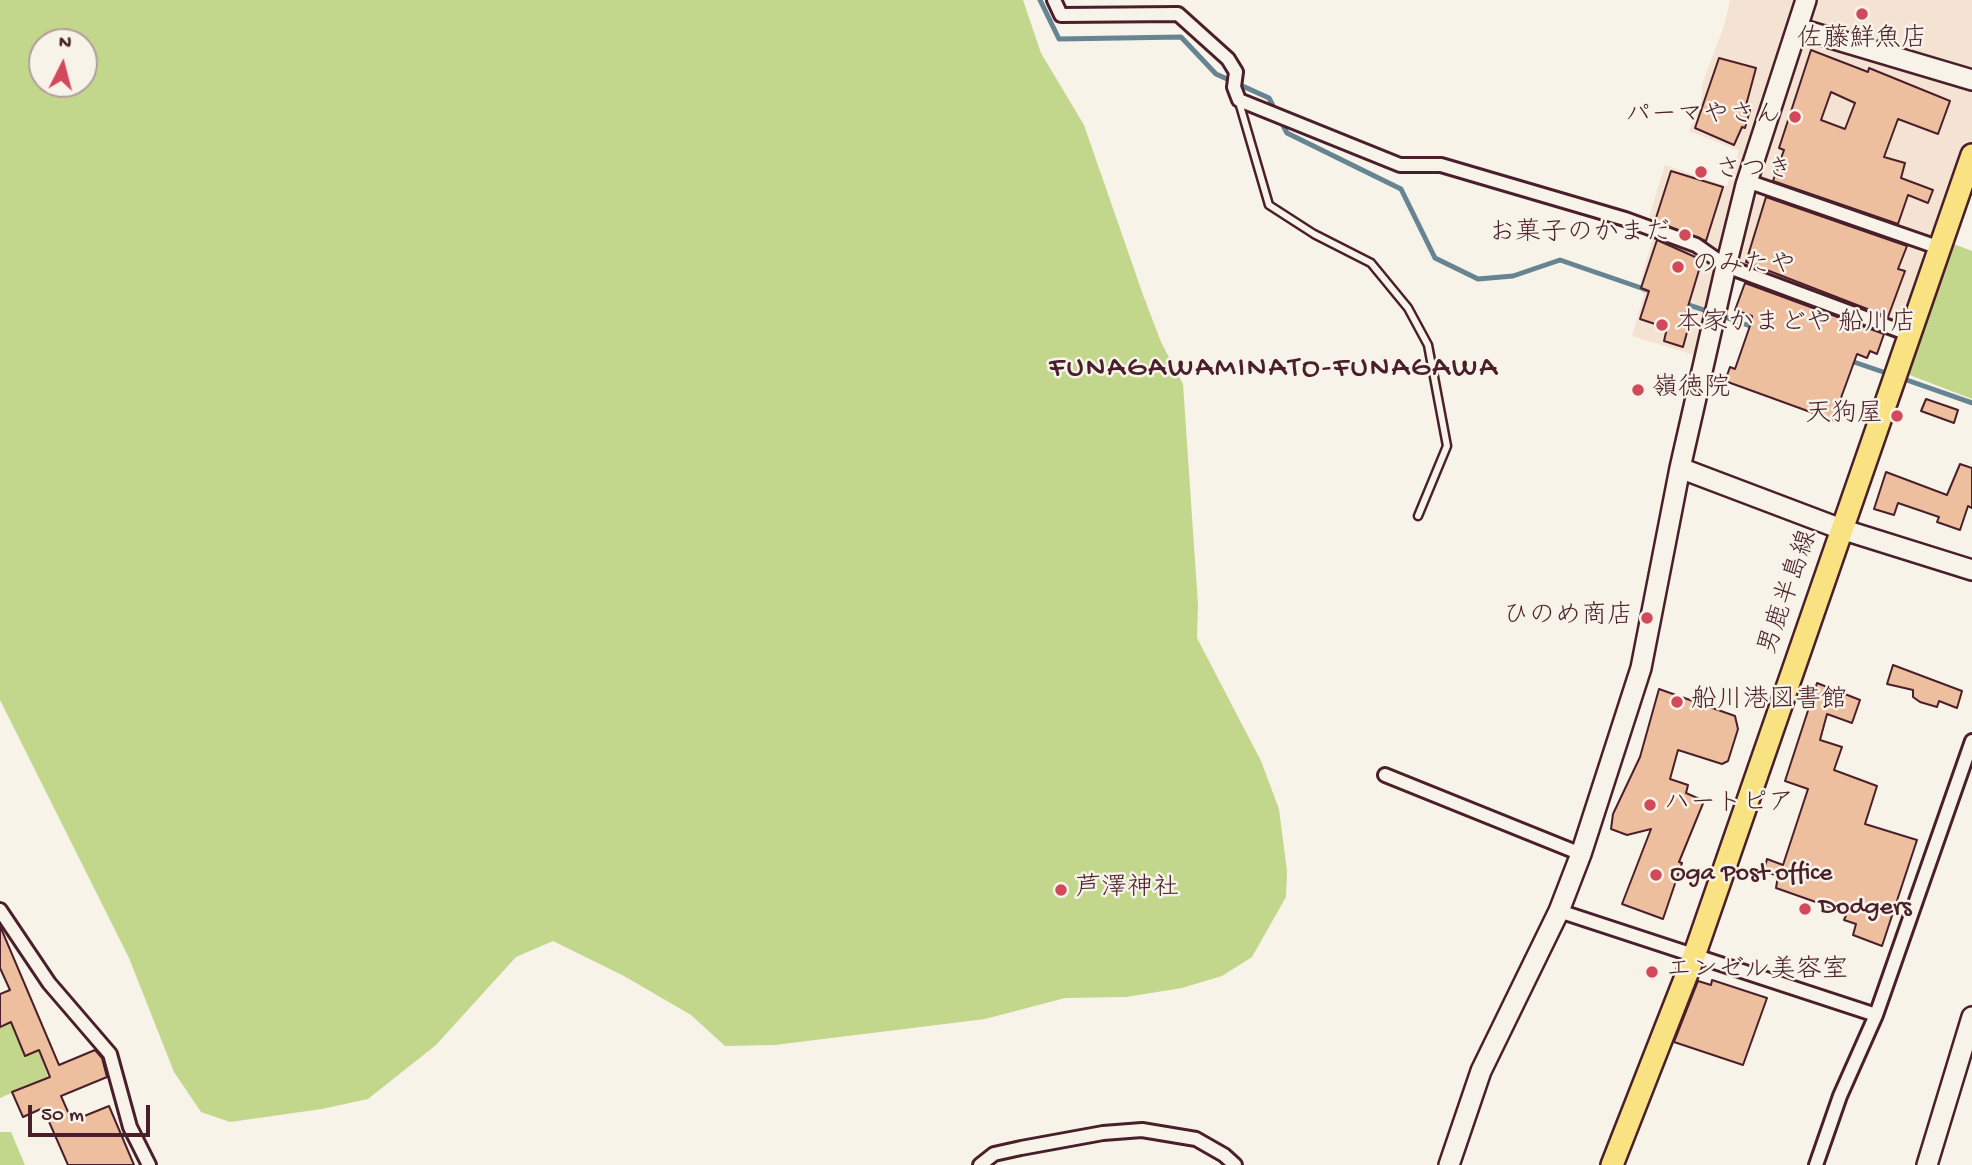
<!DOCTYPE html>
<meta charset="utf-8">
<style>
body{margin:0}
#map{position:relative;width:1972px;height:1165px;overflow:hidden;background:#f7f3e8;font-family:"Gochi Hand",sans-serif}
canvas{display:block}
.north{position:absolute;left:28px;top:28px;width:70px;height:70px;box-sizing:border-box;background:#f7f3e8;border:2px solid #b29e9c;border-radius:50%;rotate:6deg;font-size:19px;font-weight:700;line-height:28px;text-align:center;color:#4a1f2b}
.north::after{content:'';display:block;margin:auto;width:24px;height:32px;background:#d1495b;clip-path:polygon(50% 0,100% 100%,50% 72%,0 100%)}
.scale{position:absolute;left:28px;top:1105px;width:122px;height:32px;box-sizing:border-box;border:4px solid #4a1f2b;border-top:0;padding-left:9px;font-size:21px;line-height:24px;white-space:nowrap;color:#4a1f2b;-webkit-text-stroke:5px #f7f3e8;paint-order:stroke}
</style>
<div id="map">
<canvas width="1972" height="1165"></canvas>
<div class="north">N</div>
<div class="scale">50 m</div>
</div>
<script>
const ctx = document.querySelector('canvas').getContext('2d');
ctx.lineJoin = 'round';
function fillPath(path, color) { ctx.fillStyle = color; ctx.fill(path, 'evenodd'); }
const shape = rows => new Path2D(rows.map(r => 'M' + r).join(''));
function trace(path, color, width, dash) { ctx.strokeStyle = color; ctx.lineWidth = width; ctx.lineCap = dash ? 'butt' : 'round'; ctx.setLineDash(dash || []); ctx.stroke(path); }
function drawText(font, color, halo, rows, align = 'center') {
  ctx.font = font + ' "Gochi Hand","Klee One",sans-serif'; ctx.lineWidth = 5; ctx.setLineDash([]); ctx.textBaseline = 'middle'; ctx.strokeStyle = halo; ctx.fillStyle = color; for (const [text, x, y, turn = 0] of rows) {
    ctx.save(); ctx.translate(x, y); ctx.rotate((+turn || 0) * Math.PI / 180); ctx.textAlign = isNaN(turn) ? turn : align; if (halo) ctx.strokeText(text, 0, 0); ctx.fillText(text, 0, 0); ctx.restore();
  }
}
const built = shape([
 [1730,0,1972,0,1972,155,1911,335,1726,266,1704,358,1632,336,1644,295,1639,287,1653,237,1646,227,1665,165,1727,186,1739,151,1689,131,1701,102,1702,84,1724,26]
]);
const green = shape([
 [0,0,1023,0,1041,53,1084,125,1142,292,1161,342,1183,384,1198,605,1197,638,1261,761,1279,809,1287,871,1286,897,1252,957,1222,976,1182,988,1126,997,1065,998,985,1019,775,1045,725,1046,691,1015,624,976,553,941,516,957,436,1045,368,1099,322,1109,230,1122,201,1112,174,1072,129,958,0,700],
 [42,42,84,42,84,84,42,84],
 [1951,243,1972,251,1972,399,1907,374],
 [23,1017,20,1044,26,1056,39,1050,48,1077,0,1098,0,1027],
 [0,1132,11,1132,25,1165,0,1165]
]);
const stream = shape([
 [1040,0,1059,39,1181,37,1216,74,1269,98,1287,133,1401,189,1435,258,1478,279,1513,276,1560,260,1647,290],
 [1683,303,1710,312],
 [1719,315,1756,328],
 [1848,360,1892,375],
 [1901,378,1972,403]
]);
const building = shape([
 [1811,50,1868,72,1869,68,1950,101,1938,134,1898,119,1884,157,1905,163,1901,178,1933,190,1928,203,1908,195,1898,224,1773,181,1784,150,1779,148,1811,50],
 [1831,92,1855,103,1845,129,1821,120,1831,92],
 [1719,58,1756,68,1745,109,1750,110,1745,128,1742,127,1734,145,1695,128,1719,58],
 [1671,171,1723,187,1706,241,1655,221,1671,171],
 [1766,197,1907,246,1898,269,1905,271,1888,317,1746,262,1766,197],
 [1657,240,1702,260,1683,323,1689,325,1683,347,1664,341,1667,328,1640,319,1649,291,1641,288,1657,240],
 [1745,283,1884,334,1877,354,1870,351,1867,358,1857,354,1838,406,1843,407,1838,422,1725,381,1730,367,1735,369,1752,320,1752,316,1735,310,1745,283],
 [1926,399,1958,410,1954,423,1921,411,1926,399],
 [1960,464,1972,468,1972,508,1968,506,1960,530,1937,522,1939,517,1898,503,1894,515,1874,509,1886,472,1947,495,1960,464],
 [1893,665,1962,691,1957,708,1939,701,1937,707,1920,702,1913,697,1913,690,1887,684,1893,665],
 [1817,683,1860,700,1852,723,1827,714,1820,740,1842,747,1834,770,1877,786,1865,824,1917,840,1882,946,1853,935,1856,924,1844,920,1847,913,1776,888,1778,876,1764,871,1767,859,1783,865,1808,789,1785,781,1817,683],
 [1659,689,1735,716,1738,729,1728,761,1722,764,1678,750,1670,779,1688,785,1686,793,1704,801,1679,862,1682,863,1663,919,1622,904,1651,829,1627,835,1611,829,1613,814,1640,757,1659,689],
 [0,926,59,1065,95,1050,102,1058,107,1077,61,1096,72,1121,109,1106,134,1165,68,1165,43,1108,23,1117,12,1092,50,1077,39,1050,25,1056,11,1022,0,1027,0,994,10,990,0,968,0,926],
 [1712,980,1767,998,1743,1065,1674,1042,1698,981,1711,985,1712,980]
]);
const lane = shape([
 [1239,102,1269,205,1314,234,1371,263,1408,308,1428,345,1447,446,1418,516]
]);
const street = shape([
 [1054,0,1061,15,1178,14,1228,59,1236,72,1234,87,1239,100,1400,165,1441,165,1625,219,1696,245,1726,266,1911,335],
 [1747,181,1940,248],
 [1385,775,1581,854],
 [0,910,49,983,110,1054,130,1127,149,1165],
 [1559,911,1876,1015],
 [980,1165,994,1154,1021,1148,1103,1133,1142,1130,1196,1139,1224,1155,1235,1165],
 [1816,1165,1840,1096,1876,1015,1972,741]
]);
const secondary = shape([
 [1797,28,1972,80],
 [1680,468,1841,529,1972,570],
 [1449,1165,1481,1071,1559,911,1581,854,1641,668,1680,468,1726,266,1746,185,1806,0],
 [1927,1165,1972,1017]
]);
const primary = shape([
 [1612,1165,1694,956,1972,155]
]);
const markers = [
 [1862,14,7,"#d1495b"],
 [1795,117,7,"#d1495b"],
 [1701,172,7,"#d1495b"],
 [1685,235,7,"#d1495b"],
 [1678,267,7,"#d1495b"],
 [1662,325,7,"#d1495b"],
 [1638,390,7,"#d1495b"],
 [1897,416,7,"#d1495b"],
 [1647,618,7,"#d1495b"],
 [1677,702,7,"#d1495b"],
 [1650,805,7,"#d1495b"],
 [1656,875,7,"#d1495b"],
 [1061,890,7,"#d1495b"],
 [1805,909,7,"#d1495b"],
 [1652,972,7,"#d1495b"]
];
const poiNames = [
 ["佐藤鮮魚店",1862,41,"center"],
 ["パーマやさん",1781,117,"right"],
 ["さつき",1715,172],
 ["お菓子のかまだ",1671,235,"right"],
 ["のみたや",1692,267],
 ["本家かまどや 船川店",1676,325],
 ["嶺徳院",1652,390],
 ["天狗屋",1883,416,"right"],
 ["ひのめ商店",1633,618,"right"],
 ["船川港図書館",1691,702],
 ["ハートピア",1664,805],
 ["Oga Post office",1670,875],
 ["芦澤神社",1075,890],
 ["Dodgers",1819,909],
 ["エンゼル美容室",1666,972]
];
const streetNames = [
 ["男鹿半島線",1790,593,-71]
];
const quarterNames = [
 ["FUNAGAWAMINATO-FUNAGAWA",1274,370]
];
fillPath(built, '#f4e3d2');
fillPath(green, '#c3d78c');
trace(stream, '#668491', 5);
fillPath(building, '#eebf9e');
trace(building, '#4a1f2b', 2);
trace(lane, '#4a1f2b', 11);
trace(street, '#4a1f2b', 18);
trace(secondary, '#4a1f2b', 24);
trace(primary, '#4a1f2b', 26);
trace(lane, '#f7f3e8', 6);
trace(street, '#f7f3e8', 12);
trace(secondary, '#f7f3e8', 19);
trace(primary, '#f8e281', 21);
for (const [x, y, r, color] of markers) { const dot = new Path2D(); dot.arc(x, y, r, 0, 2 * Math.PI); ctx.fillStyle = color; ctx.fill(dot); trace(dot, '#f7f3e8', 2.5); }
drawText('26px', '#4a1f2b', '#f7f3e8', poiNames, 'left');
drawText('26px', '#4a1f2b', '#f7f3e8', streetNames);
ctx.letterSpacing = '2px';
drawText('30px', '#4a1f2b', '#f7f3e8', quarterNames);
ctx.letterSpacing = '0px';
</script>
